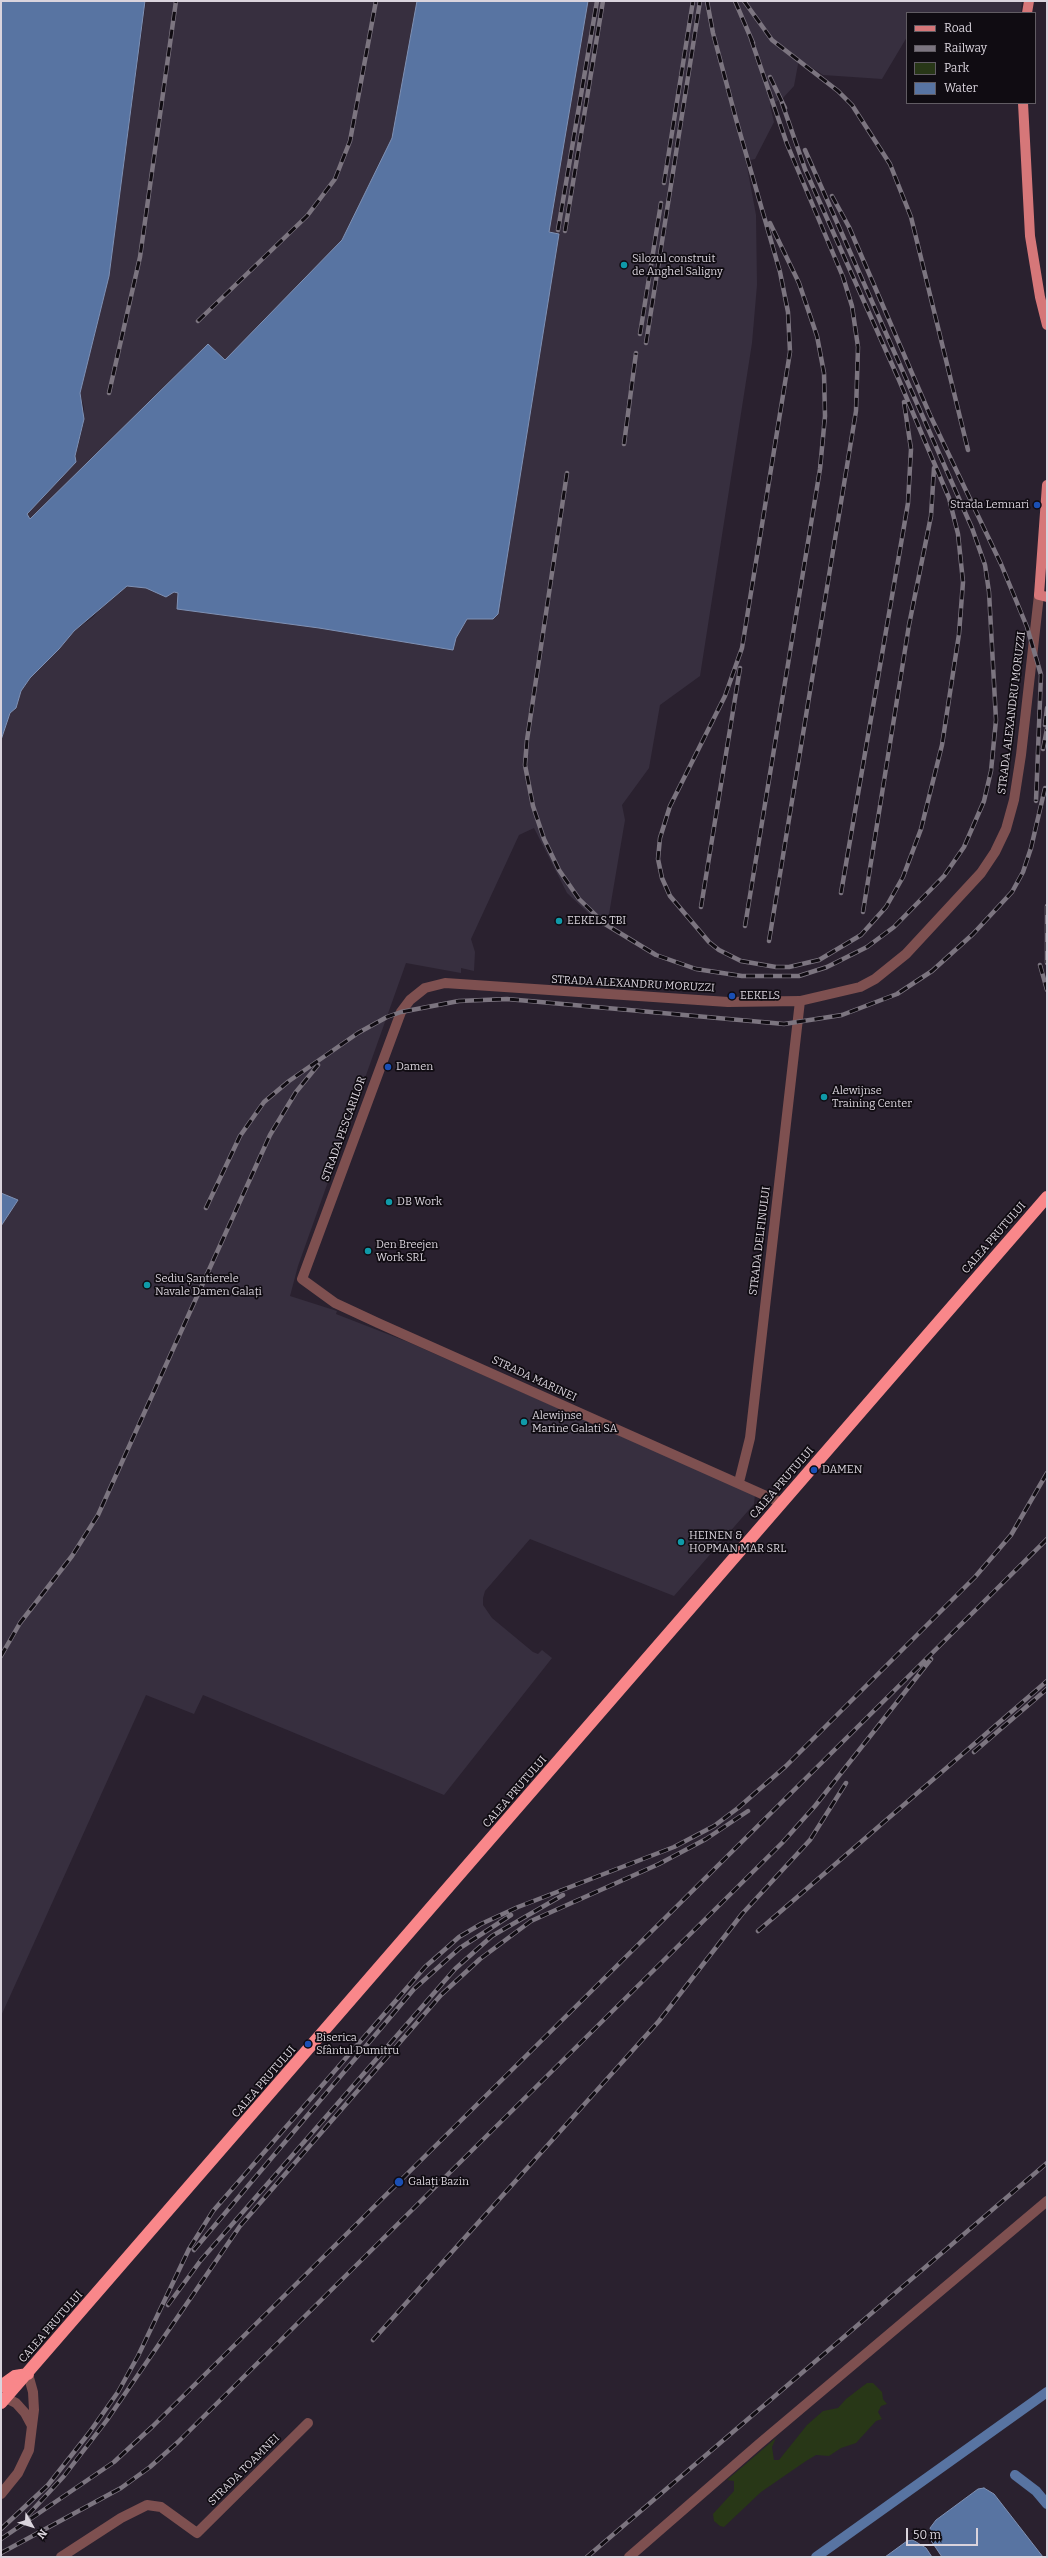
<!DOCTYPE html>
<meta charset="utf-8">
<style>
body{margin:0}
#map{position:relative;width:1048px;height:2558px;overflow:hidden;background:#2a212f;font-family:Bitter,serif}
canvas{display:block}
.frame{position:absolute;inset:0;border:2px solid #dad4dd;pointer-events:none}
.legend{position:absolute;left:906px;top:12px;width:130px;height:92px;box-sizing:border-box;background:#100c12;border:1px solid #615c63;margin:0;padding:5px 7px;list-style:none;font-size:12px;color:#dad4dd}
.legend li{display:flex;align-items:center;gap:8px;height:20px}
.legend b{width:20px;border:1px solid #615c63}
.north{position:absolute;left:12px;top:2506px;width:40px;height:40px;-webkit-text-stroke:3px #100c12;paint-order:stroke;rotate:129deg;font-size:11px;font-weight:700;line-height:16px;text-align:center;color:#dad4dd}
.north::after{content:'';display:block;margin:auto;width:14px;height:18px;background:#dad4dd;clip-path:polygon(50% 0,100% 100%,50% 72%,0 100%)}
.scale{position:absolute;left:906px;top:2528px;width:72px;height:18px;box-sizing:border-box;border:2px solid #dad4dd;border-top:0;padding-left:5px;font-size:12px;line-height:14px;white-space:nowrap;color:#dad4dd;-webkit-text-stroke:3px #100c12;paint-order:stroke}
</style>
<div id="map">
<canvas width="1048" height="2558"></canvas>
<div class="frame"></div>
<ul class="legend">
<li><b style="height:5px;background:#d67779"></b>Road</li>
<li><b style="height:5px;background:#7c7580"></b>Railway</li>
<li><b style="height:11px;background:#283717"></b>Park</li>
<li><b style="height:11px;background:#5874a2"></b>Water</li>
</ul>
<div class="north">N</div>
<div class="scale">50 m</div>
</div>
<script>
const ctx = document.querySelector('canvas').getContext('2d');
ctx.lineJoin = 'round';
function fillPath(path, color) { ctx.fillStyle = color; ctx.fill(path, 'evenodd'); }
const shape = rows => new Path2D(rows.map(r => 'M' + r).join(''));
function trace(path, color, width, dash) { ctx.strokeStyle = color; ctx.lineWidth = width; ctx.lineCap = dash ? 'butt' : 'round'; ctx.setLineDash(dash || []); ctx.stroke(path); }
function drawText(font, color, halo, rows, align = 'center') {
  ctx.font = font + ' Bitter,serif'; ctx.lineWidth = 3.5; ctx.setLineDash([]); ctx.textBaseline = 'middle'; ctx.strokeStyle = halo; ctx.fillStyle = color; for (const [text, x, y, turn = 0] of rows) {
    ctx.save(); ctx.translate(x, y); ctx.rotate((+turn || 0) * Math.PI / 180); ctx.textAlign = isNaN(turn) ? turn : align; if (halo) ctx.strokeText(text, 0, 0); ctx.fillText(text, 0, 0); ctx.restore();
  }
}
const industrial = shape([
 [146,1,1022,1,1021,13,907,13,907,37,882,79,823,75,799,59,794,86,783,98,770,105,774,122,755,159,746,161,756,215,757,285,752,343,700,676,660,705,649,768,622,805,625,820,608,920,603,927,567,893,534,828,519,835,471,939,475,952,474,971,461,968,461,973,406,963,298,1266,290,1296,337,1311,336,1314,408,1342,755,1495,754,1504,674,1596,530,1539,485,1591,483,1598,483,1605,492,1618,533,1652,538,1654,542,1650,552,1658,444,1795,203,1695,194,1714,146,1695,1,2016,1,740,10,712,15,710,21,691,30,678,59,649,74,631,92,618,116,593,127,586,32,518,28,519,26,515,75,459,84,422,84,407,80,393,109,276]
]);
const green = shape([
 [867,2383,873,2383,882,2392,883,2399,887,2404,881,2406,878,2412,882,2419,876,2421,856,2443,841,2448,829,2456,816,2455,806,2461,761,2492,724,2527,720,2526,714,2521,713,2514,734,2491,734,2481,727,2480,776,2438,772,2447,774,2460,779,2460,807,2425,823,2411,838,2408,846,2399]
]);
const water = shape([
 [1,1,145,1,109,276,80,393,84,419,75,456,76,462,27,514,30,519,208,344,225,360,342,240,392,138,417,1,588,1,549,232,559,234,498,614,493,619,467,619,456,638,453,650,319,628,177,609,178,593,174,592,166,597,146,588,127,586,74,631,59,649,30,678,21,691,16,708,10,713,1,740,1,1],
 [1,1193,18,1200,1,1226,1,1193],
 [984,2488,994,2494,1043,2557,942,2557,930,2539,930,2528,936,2520,978,2489,984,2488],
 [913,2540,926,2548,932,2557,885,2557,907,2541,913,2540]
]);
const canal = shape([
 [1015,2475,1036,2491,1047,2504],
 [816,2557,1047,2392]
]);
const minor = shape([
 [739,1482,750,1438,800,1001],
 [782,1503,378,1323,335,1303,302,1279,401,1012,410,1000,425,988,445,983,728,1002,800,1001,860,987,875,979,906,954,981,873,995,852,1006,829,1014,800,1021,755,1039,595],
 [6,2398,16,2403,25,2413,32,2426],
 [1,2494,18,2473,29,2450,34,2410,33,2392,28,2374],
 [61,2557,121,2518,147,2505,161,2507,197,2533,308,2423],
 [629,2557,759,2444,1047,2201]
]);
const major = shape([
 [1027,13,1029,1],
 [1023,103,1030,236,1040,297,1047,325],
 [1047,485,1039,595,1047,597]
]);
const highway = shape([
 [1,2386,15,2376,28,2374],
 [1,2403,1047,1197]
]);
const rail = shape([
 [707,1,713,33,736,119,780,272,788,312,790,352,742,648,725,696,670,806,660,838,658,859,662,878,670,896,709,942,719,950,741,961,776,967,789,967,819,960,861,935,886,907,903,877,921,829,942,745,959,634,963,582,958,534,949,498,899,380,805,169,782,103],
 [735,1,753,43],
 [744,1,772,40,838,91,852,105,890,164,911,217,968,450],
 [751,39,787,144,843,277,852,306,858,347,856,411,769,941],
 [770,77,785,108],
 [664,183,693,1],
 [832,196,849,227,930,415,1001,564,1027,627,1041,675,1036,801],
 [558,230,597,1],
 [565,231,603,1],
 [198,321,307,216,335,179,350,141,376,1],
 [640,334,661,203],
 [646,343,700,1],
 [109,393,140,257,176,1],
 [624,444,636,353],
 [567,473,527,740,525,765,533,806,544,839,559,870,579,899,605,924,656,955,696,969,742,976,799,976,827,967,867,947,894,927,944,876,964,847,984,801,991,771,996,720,989,592,985,565,972,528,805,150],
 [1045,725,1047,708],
 [1043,749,1047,729],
 [841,893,908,503,911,449,904,402],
 [1047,906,1047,963],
 [701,907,740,668],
 [863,912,909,625,931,516,934,468],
 [745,926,820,469,825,416,824,373,817,336,799,283,770,223],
 [1040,965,1047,990],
 [206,1208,240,1136,264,1102,289,1081,358,1033,387,1017,401,1012,459,1001,507,999,784,1024,842,1015,897,994,932,971,973,934,1012,892,1023,872,1031,848,1045,788],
 [1,1656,20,1623,72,1556,98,1515,270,1135,296,1092,318,1065],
 [974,1752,1047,1689],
 [758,1931,1047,1681],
 [194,2250,414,1989,460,1948,511,1915],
 [168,2305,201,2260,455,1969,492,1936,563,1895],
 [373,2340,659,2021,742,1914,810,1840,846,1783],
 [28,2515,64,2476,107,2420,240,2226,441,1995,480,1959,531,1921,659,1864,706,1839,748,1811],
 [1,2529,48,2485,89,2433,118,2392,138,2356,189,2249,213,2211,425,1967,459,1937,481,1924,518,1907,674,1847,714,1826,738,1808,786,1766,975,1577,1011,1535,1047,1473],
 [1,2539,114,2462,153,2426,1047,1539],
 [1,2553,121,2488,150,2467,178,2442,782,1843,815,1806,931,1659],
 [587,2557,1047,2163]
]);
const markers = [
 [624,265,4,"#0f9aa8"],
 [1037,505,4,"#1a4fb4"],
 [559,921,4,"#0f9aa8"],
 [732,996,4,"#1a4fb4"],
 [388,1067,4,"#1a4fb4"],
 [824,1097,4,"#0f9aa8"],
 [389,1202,4,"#0f9aa8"],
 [368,1251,4,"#0f9aa8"],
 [147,1285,4,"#0f9aa8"],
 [524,1422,4,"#0f9aa8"],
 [814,1470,4,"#1a4fb4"],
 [681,1542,4,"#0f9aa8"],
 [308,2044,4,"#1a4fb4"],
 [399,2182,5,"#1a4fb4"]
];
const poiNames = [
 ["Silozul construit",632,259],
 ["de Anghel Saligny",632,272],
 ["Strada Lemnari",1029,505,"right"],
 ["EEKELS TBI",567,921],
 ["EEKELS",740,996],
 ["Damen",396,1067],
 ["Alewijnse",832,1091],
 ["Training Center",832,1104],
 ["DB Work",397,1202],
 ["Den Breejen",376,1245],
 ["Work SRL",376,1258],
 ["Sediu Șantierele",155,1279],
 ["Navale Damen Galați",155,1292],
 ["Alewijnse",532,1416],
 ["Marine Galati SA",532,1429],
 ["DAMEN",822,1470],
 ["HEINEN &",689,1536],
 ["HOPMAN MAR SRL",689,1549],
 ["Biserica",316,2038],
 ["Sfântul Dumitru",316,2051],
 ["Galați Bazin",408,2182]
];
const streetNames = [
 ["STRADA ALEXANDRU MORUZZI",1012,713,-83],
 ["STRADA ALEXANDRU MORUZZI",633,984,3],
 ["STRADA PESCARILOR",344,1129,-70],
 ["CALEA PRUTULUI",994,1238,-49],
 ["STRADA DELFINULUI",760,1241,-83],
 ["STRADA MARINEI",534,1379,25],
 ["CALEA PRUTULUI",782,1483,-49],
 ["CALEA PRUTULUI",515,1792,-49],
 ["CALEA PRUTULUI",264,2082,-49],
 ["CALEA PRUTULUI",51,2327,-49],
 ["STRADA TOAMNEI",244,2470,-45]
];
fillPath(industrial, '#372f3f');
fillPath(green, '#283717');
fillPath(water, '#5874a2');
trace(water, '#7f91b4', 1);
trace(canal, '#5874a2', 10);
trace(minor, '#7e5050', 10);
trace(major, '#d67779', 10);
trace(highway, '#f9878a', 12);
trace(rail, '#7c7580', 4.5);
trace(rail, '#100c12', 3, [9]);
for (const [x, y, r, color] of markers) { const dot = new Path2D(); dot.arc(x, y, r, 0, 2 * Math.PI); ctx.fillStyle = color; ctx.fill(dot); trace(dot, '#100c12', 1.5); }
drawText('11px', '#dad4dd', '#100c12', poiNames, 'left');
drawText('11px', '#dad4dd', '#100c12', streetNames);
</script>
